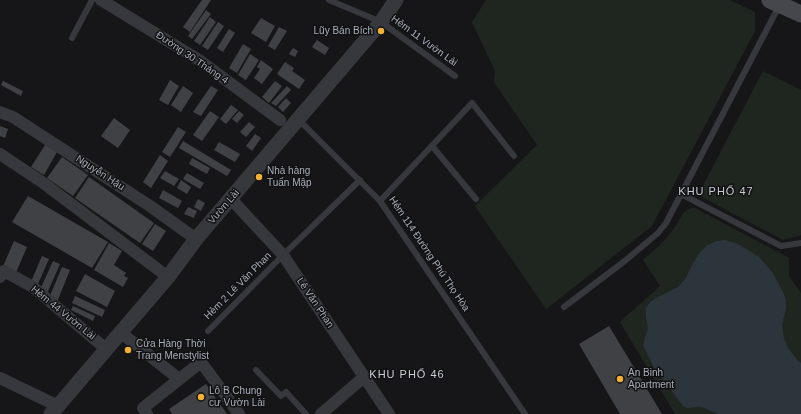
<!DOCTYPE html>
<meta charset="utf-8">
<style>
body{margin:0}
canvas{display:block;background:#161618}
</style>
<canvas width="801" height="414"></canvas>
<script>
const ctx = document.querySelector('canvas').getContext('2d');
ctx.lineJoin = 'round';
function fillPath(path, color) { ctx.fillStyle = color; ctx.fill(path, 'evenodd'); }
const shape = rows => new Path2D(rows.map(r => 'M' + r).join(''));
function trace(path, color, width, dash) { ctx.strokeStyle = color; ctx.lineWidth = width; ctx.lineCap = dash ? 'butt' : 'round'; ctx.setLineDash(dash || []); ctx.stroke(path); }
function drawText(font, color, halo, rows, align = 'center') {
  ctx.font = font + ' Helvetica,sans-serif'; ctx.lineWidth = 3; ctx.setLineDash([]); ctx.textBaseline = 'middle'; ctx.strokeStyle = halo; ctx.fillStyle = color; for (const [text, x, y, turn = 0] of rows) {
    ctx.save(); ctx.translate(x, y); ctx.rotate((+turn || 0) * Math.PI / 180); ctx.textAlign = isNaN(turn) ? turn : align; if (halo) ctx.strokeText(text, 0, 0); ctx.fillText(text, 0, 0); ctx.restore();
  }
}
const green = shape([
 [486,0,730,0,755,12,755,31,652,226,546,309,475,206,537,145,494,82,495,71,472,22],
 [763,71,801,90,801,235,783,240,698,195],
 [691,208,695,208,789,258,789,276,801,293,801,414,675,414,620,322,660,286,643,260,659,246,668,236,675,227,683,213,687,210]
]);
const water = shape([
 [725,240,738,244,759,257,773,273,783,292,786,300,786,309,782,325,784,339,788,348,798,361,801,363,801,414,718,414,702,407,695,407,688,408,683,406,666,383,654,368,646,351,643,345,648,328,646,317,646,308,650,302,660,296,678,287,686,278,690,269,698,255,706,246,716,241]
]);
const building = shape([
 [202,0,211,0,190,32,183,27],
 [206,10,211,14,192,39,188,36],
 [210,17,216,22,200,45,194,41],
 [261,18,275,26,266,42,251,33],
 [218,22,224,26,208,50,202,46],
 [279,27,287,31,275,50,268,46],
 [229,29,235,33,223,52,217,48],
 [317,40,329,48,325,55,312,47],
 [243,44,251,49,237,73,229,68],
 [293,48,298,51,295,57,289,54],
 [250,54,259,60,246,80,238,75],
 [261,60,273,69,262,84,254,78,260,69,257,67],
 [285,62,294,68,292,71,305,80,299,89,277,74],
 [170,80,179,86,168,105,159,100],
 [3,81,23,91,21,96,1,85],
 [275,81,282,86,269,103,262,97],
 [183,86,193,93,181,112,171,105],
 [211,86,218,90,201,116,193,112],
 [287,86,291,90,276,106,271,103],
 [286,98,291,103,283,112,278,107],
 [231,105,238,110,226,124,220,119],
 [210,111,219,117,202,141,193,135],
 [239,111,244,115,237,123,232,119],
 [114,118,130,130,118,148,101,136],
 [249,122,255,127,246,137,240,132],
 [0,126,8,129,5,138,0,136],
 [178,127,186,132,170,157,162,152],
 [255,134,261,138,252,151,246,146],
 [183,141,231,170,227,176,179,148],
 [219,142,240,154,235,162,214,150],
 [45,145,57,152,44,175,31,167],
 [160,155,168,161,151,188,143,182],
 [62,157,88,175,73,196,47,178],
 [192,158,210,168,207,174,189,164],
 [165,171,179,179,174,186,160,178],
 [187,173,204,183,200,189,183,179],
 [89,177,154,223,140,243,75,198],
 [181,180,191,187,187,194,177,188],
 [163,190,182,201,178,208,159,198],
 [28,196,108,242,92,268,12,222],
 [198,199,205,203,201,211,194,207],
 [188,207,197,211,194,218,184,214],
 [155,224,166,231,153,251,142,244],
 [14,241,27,247,14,277,1,271],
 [109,243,122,251,114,265,126,273,124,276,128,278,123,287,94,270],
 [42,256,49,259,37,286,30,284],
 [53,261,60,264,46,296,39,292],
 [62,267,70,270,57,302,49,298],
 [85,274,115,291,107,307,76,291],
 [75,296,105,310,102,317,72,303],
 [73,306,95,316,93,321,71,310],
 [609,326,662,414,620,414,579,344],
 [206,384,227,414,172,414,169,409]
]);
const service = shape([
 [329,0,381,22,455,76],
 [72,38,92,0],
 [299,120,380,201,525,414],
 [432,146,476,199],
 [681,194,781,246,801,243],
 [380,201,472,103,514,156],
 [564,307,626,260,658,233,666,223,779,6],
 [208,331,283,255,360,180],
 [256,370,281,396,286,392,306,414]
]);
const minor = shape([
 [101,0,199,60,280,120],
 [0,112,13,117,150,206,196,239],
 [0,154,42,182,168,277],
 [231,199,283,255,389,414],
 [0,277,4,271,33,287,106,349],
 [120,332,179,379],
 [0,378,58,406],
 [147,414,143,408,201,362,239,414],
 [321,414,364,377]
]);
const tertiary = shape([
 [51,414,168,277,196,239,381,22,396,0]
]);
const secondary = shape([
 [770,0,801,14]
]);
const markers = [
 [381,31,4,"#f2b134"],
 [259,177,4,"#f2b134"],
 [128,350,4,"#f2b134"],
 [620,379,4,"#f2b134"],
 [201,397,4,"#f2b134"]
];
const poiNames = [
 ["Lũy Bán Bích",373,31,"right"],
 ["Nhà hàng",267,171],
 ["Tuấn Mập",267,183],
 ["Cửa Hàng Thời",136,344],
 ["Trang Menstylist",136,356],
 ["An Binh",628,373],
 ["Apartment",628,385],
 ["Lô B Chung",209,391],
 ["cư Vườn Lài",209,403]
];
const streetNames = [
 ["Hẻm 11 Vườn Lài",424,41,36],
 ["Đường 30 Tháng 4",192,58,34],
 ["Nguyễn Hậu",100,173,33],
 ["Vườn Lài",224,207,-49],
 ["Hẻm 114 Đường Phú Thọ Hòa",429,254,56],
 ["Hẻm 2 Lê Văn Phan",238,286,-45],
 ["Lê Văn Phan",315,303,56],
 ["Hẻm 44 Vườn Lài",63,313,39]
];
const neighbourhoodNames = [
 ["KHU PHỐ 47",716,192],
 ["KHU PHỐ 46",407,375]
];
fillPath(green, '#1e261f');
fillPath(water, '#2c353c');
fillPath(building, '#404145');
trace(service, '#37383d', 6);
trace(minor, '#37383d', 12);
trace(tertiary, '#37383d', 15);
trace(secondary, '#45474d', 17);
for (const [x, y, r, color] of markers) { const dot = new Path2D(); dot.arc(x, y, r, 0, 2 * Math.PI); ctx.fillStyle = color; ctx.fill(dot); trace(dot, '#111113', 1.5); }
drawText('10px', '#a8adb8', '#111113', poiNames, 'left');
drawText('10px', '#a8adb8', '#111113', streetNames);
ctx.letterSpacing = '1px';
drawText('11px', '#c9ccd4', '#111113', neighbourhoodNames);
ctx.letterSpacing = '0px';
</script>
